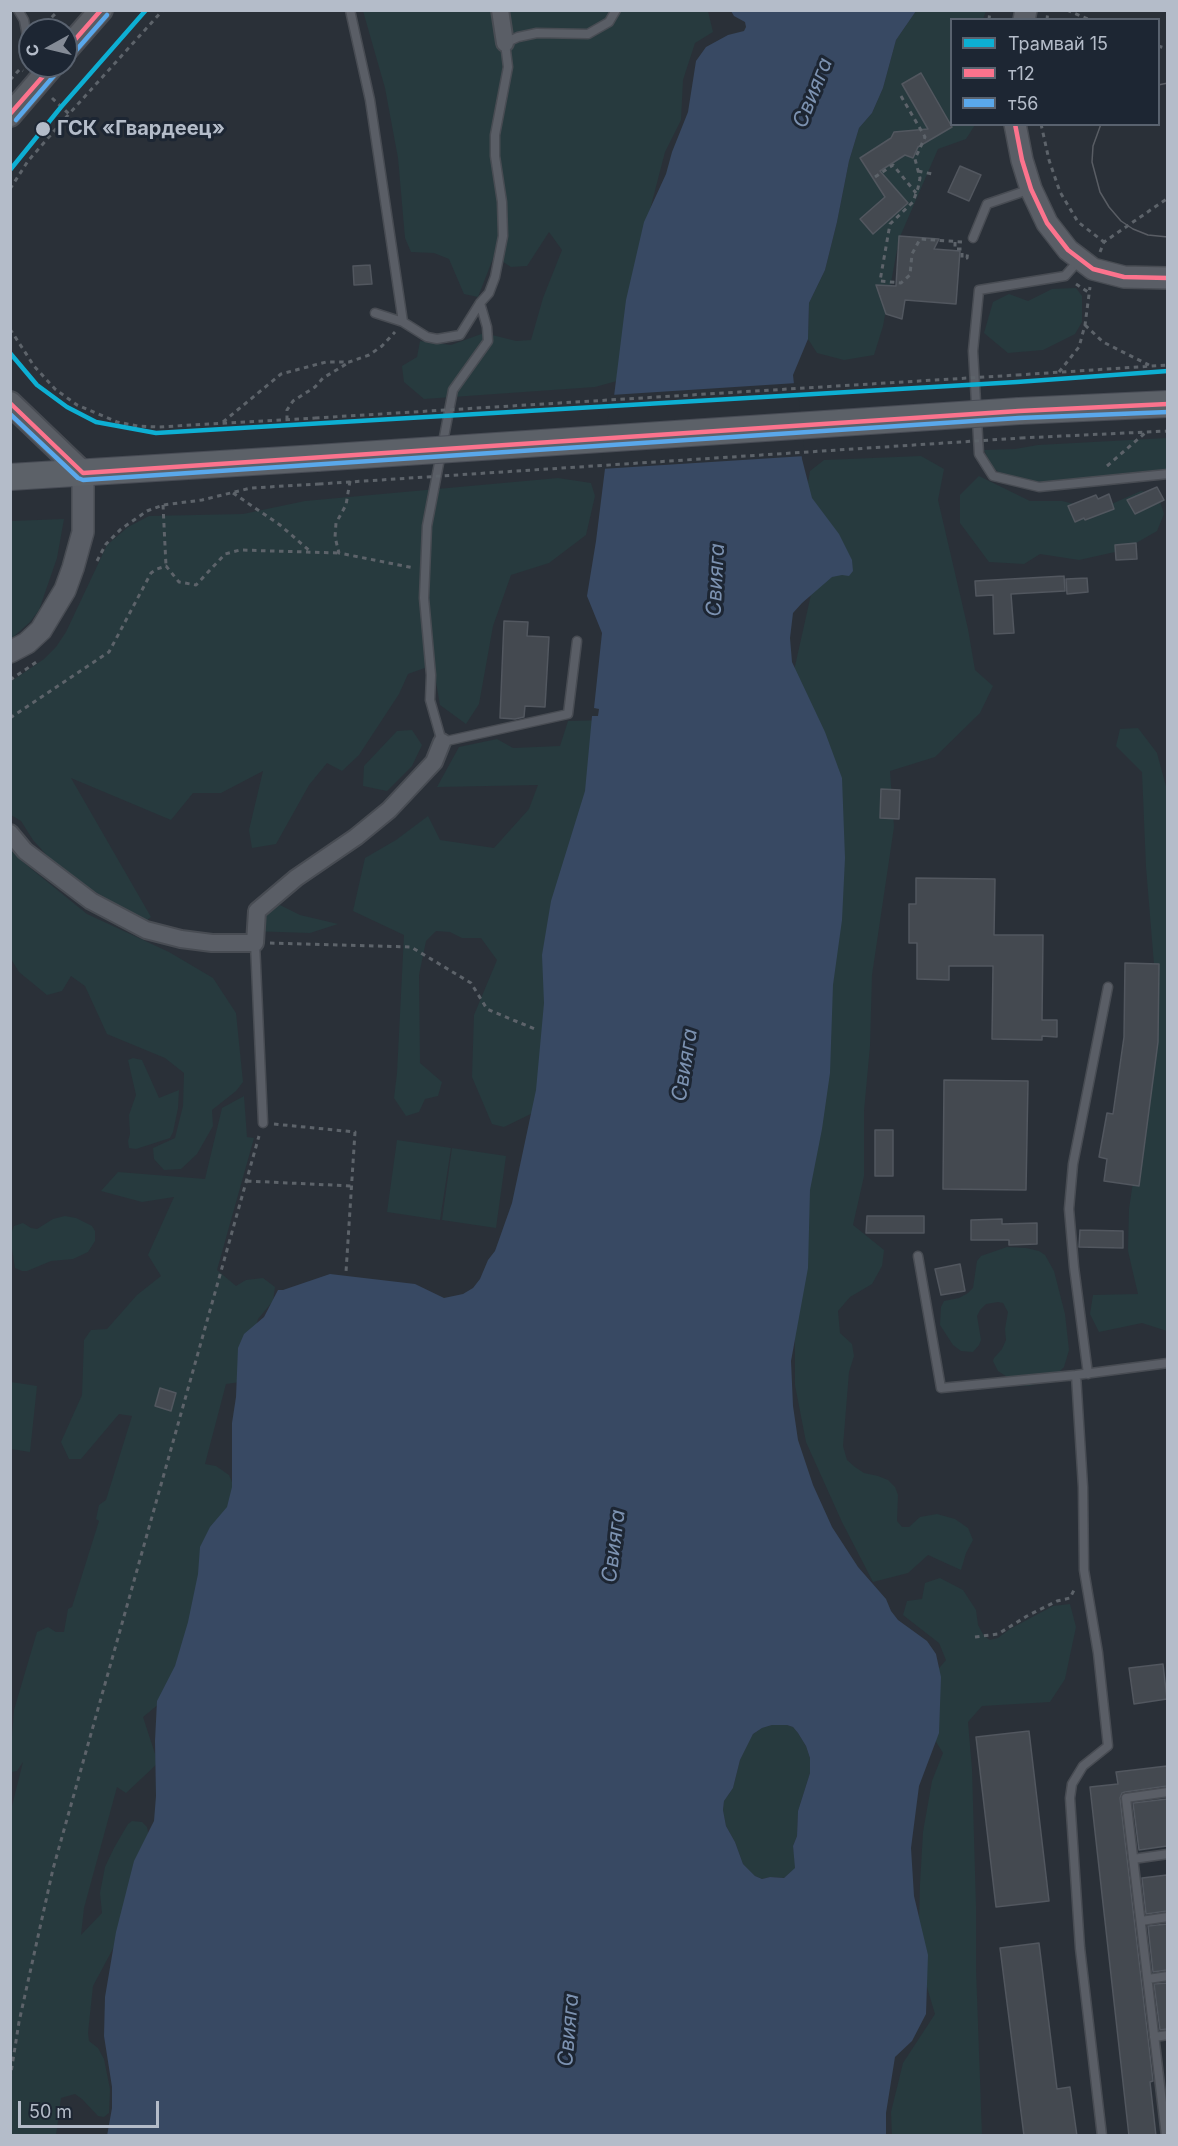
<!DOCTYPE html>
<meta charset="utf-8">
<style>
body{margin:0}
#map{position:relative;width:1178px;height:2146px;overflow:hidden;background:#2a3038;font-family:Inter,sans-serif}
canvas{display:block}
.frame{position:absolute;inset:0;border:12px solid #b4bcc9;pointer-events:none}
.legend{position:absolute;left:950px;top:18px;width:210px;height:108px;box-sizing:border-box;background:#1d2633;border:2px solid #59626f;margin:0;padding:8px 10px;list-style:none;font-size:18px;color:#b4bcc9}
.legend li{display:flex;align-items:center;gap:12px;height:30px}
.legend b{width:30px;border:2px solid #59626f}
.north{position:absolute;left:18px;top:18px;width:60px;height:60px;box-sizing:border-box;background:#1d2633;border:2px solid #59626f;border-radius:50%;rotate:262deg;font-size:16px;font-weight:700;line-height:24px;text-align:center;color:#b4bcc9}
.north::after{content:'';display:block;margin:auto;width:21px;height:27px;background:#848b96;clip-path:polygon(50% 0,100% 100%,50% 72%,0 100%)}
.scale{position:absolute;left:18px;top:2101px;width:141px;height:27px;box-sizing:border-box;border:3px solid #b4bcc9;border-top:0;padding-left:8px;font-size:18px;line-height:21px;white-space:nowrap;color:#b4bcc9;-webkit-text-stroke:4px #1d2633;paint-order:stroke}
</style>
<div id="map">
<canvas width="1178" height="2146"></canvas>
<div class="frame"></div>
<ul class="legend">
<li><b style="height:8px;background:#0dafd3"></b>Трамвай 15</li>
<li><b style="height:8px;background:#fc738d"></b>т12</li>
<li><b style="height:8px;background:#5aa8eb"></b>т56</li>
</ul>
<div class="north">С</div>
<div class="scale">50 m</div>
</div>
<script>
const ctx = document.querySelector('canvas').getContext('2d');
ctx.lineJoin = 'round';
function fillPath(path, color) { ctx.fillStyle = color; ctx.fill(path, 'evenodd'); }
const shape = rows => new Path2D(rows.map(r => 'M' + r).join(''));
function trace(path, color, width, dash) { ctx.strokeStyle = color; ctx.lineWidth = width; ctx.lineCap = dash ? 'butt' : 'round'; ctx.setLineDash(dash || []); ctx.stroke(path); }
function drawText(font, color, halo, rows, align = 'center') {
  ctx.font = font + ' Inter,sans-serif'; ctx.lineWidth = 6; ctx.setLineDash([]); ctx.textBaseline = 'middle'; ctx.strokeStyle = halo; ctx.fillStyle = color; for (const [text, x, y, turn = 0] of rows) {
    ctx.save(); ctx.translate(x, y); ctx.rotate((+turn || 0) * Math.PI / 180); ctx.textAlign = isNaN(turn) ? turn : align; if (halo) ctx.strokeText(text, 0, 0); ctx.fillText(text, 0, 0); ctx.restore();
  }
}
const green = shape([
 [363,11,708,11,713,32,695,43,683,80,681,120,665,152,639,252,624,379,595,387,424,399,404,382,402,366,417,357,420,341,451,345,484,333,516,341,531,340,543,298,562,250,549,232,527,266,511,267,494,256,478,297,464,294,449,259,434,253,411,252,405,238,398,158,385,88],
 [916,11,986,11,983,19,952,20,952,124,975,125,966,139,938,149,899,239,883,326,874,355,844,360,817,353,808,339,809,303,825,270,837,222,849,161,859,128,872,113,883,88,896,40],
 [1076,288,1082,296,1082,322,1075,334,1043,350,1008,353,984,333,993,302,1009,294,1028,301,1052,289],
 [1167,438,1167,470,1044,485,1005,477,992,467,984,450,1015,449,1038,445],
 [921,456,944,469,938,500,968,629,975,670,993,686,980,713,935,757,890,771,894,827,872,975,870,1046,864,1111,864,1176,853,1225,884,1250,882,1266,872,1284,850,1297,838,1311,840,1333,852,1344,854,1356,849,1372,843,1446,847,1460,855,1467,864,1473,878,1476,888,1480,895,1487,898,1495,897,1521,902,1527,909,1527,920,1517,937,1514,955,1519,968,1528,973,1540,966,1553,961,1570,928,1555,908,1573,873,1582,842,1522,806,1442,795,1385,793,675,827,523,806,494,810,471,824,460],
 [979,476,1030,501,1062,501,1098,510,1141,491,1158,495,1164,514,1157,531,1124,550,1079,560,1040,554,1024,564,989,562,960,523,960,495],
 [558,478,591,483,595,496,586,535,549,563,511,575,493,626,479,704,466,724,440,705,433,665,408,674,399,694,359,755,342,771,327,763,309,785,276,844,252,848,249,830,263,771,221,793,193,793,171,820,71,778,151,917,145,922,61,871,33,840,21,821,11,815,10,682,44,659,56,647,66,632,107,545,128,527,149,516,243,514,305,501],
 [64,519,57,558,39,610,30,622,11,639,11,521],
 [611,720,543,1108,504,1127,492,1124,472,1077,474,1015,497,960,481,938,462,938,450,932,436,931,426,941,419,975,420,1063,442,1082,438,1096,425,1099,419,1112,406,1116,394,1098,397,1073,404,935,353,911,365,858,396,840,428,816,440,840,494,848,529,809,538,785,437,787,459,747,497,739,513,748,560,746,568,721],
 [1138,728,1157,753,1167,790,1167,1331,1142,1323,1099,1332,1090,1314,1093,1295,1138,1294,1128,1251,1129,1209,1158,1013,1146,867,1142,772,1116,746,1120,729],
 [412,730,422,745,412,766,387,791,363,786,364,766,397,731],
 [10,849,29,867,87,914,169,952,213,978,236,1013,243,1082,236,1091,212,1110,213,1126,197,1154,181,1169,164,1170,154,1159,153,1148,175,1138,183,1106,184,1073,165,1058,107,1034,85,986,71,976,62,991,47,995,19,972,11,959],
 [280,905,300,915,338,924,310,933,249,931,248,919],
 [133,1058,142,1060,159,1098,179,1090,178,1108,173,1132,170,1138,136,1149,129,1148,128,1141,130,1134,129,1115,136,1095,128,1060],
 [244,1096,247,1137,254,1138,217,1270,236,1286,246,1280,263,1278,275,1287,273,1301,258,1319,240,1382,226,1384,205,1464,216,1466,229,1475,237,1494,176,1690,143,1717,158,1763,126,1793,117,1787,84,1908,81,1935,102,1913,100,1893,105,1867,114,1848,128,1824,132,1821,142,1822,147,1827,150,1841,131,1915,93,1986,88,2033,89,2041,98,2048,104,2059,110,2089,109,2113,104,2117,98,2116,82,2099,75,2094,61,2098,56,2135,11,2136,10,1814,23,1762,17,1771,11,1772,11,1749,14,1710,37,1632,48,1627,56,1632,64,1632,68,1609,72,1607,99,1521,96,1519,99,1505,106,1500,132,1416,119,1414,81,1459,69,1459,61,1442,82,1395,84,1340,91,1330,107,1329,137,1295,161,1276,148,1255,174,1197,142,1202,101,1191,118,1172,205,1179,222,1108],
 [397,1140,451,1148,440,1220,387,1212],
 [452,1148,506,1156,496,1228,442,1220,447,1184,487,1190,447,1184],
 [65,1216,76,1218,92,1226,95,1231,95,1241,88,1252,73,1259,51,1261,27,1271,22,1271,15,1268,11,1243,11,1234,14,1226,23,1223,31,1228,37,1229,53,1219],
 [1007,1247,1026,1248,1039,1251,1045,1255,1054,1271,1065,1314,1069,1350,1064,1367,1059,1372,1036,1384,1029,1386,1020,1385,998,1371,993,1361,994,1358,1002,1349,1006,1340,1005,1329,1008,1312,1003,1303,998,1302,986,1304,980,1310,977,1316,981,1340,979,1345,973,1352,961,1351,953,1345,940,1325,941,1307,944,1301,959,1298,968,1293,973,1288,977,1261,981,1256],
 [11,1382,37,1386,30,1452,11,1449],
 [940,1578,963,1590,976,1610,978,1625,984,1636,990,1640,998,1638,1010,1629,1053,1606,1070,1604,1076,1627,1065,1679,1050,1702,982,1706,968,1722,972,1769,976,1906,976,1969,982,2135,892,2136,891,2112,903,2063,935,2014,918,1957,920,1884,923,1832,932,1781,943,1753,919,1714,929,1680,946,1660,939,1643,903,1615,907,1601,922,1599,925,1583],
 [772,1725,787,1725,793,1727,798,1733,806,1746,810,1758,810,1773,798,1811,797,1836,793,1846,796,1868,784,1878,770,1877,762,1879,755,1876,743,1864,735,1842,726,1826,723,1810,724,1801,733,1788,740,1760,753,1734,762,1728]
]);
const water = shape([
 [731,11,916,11,896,40,883,88,872,113,859,128,849,161,837,222,825,270,809,303,808,339,793,375,802,459,812,498,839,534,852,560,853,571,849,576,842,575,832,577,802,603,793,613,790,638,792,662,825,732,842,778,845,858,842,920,833,985,830,1073,822,1129,810,1190,808,1268,791,1361,793,1406,798,1440,813,1485,832,1527,858,1567,886,1599,891,1611,898,1620,927,1641,936,1654,941,1677,939,1733,919,1786,911,1848,914,1896,928,1955,926,2014,912,2041,895,2057,886,2113,886,2135,107,2136,112,2108,112,2087,104,2036,105,1997,116,1932,134,1861,154,1821,156,1796,155,1741,157,1701,175,1666,188,1622,198,1574,200,1547,210,1527,227,1507,232,1487,232,1423,236,1397,238,1348,244,1334,264,1317,278,1290,283,1290,330,1274,415,1284,444,1298,463,1294,473,1288,480,1279,488,1260,495,1251,512,1203,536,1090,544,1003,542,955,551,901,585,791,592,716,598,716,599,709,594,708,602,633,587,596,596,541,626,300,644,222,666,174,672,152,688,112,696,61,706,47,728,35,744,31,746,27,745,22,734,16],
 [772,1725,787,1725,793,1727,798,1733,806,1746,810,1758,810,1773,798,1811,797,1836,793,1846,795,1868,784,1878,770,1877,762,1879,755,1876,743,1864,735,1842,726,1826,723,1810,724,1801,733,1788,740,1760,753,1734,762,1728]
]);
const pier = shape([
 [797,383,805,456,601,469,611,395]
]);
const building = shape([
 [921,73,952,127,918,147,913,158,905,155,880,171,908,203,873,234,860,219,885,197,860,158,891,138,894,132,928,129,902,84,921,73],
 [960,166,981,175,969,201,948,192,960,166],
 [899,236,939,239,934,249,960,251,956,304,905,300,902,319,886,314,876,285,896,286,899,236],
 [370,265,372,284,354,285,353,266,370,265],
 [1157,487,1164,500,1135,514,1127,500,1157,487],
 [1109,494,1114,509,1085,520,1084,518,1075,522,1068,506,1096,495,1098,499,1109,494],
 [1136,543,1137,559,1116,560,1115,545,1136,543],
 [1064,576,1065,591,1011,594,1014,633,994,634,993,595,976,596,975,581,1064,576],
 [1087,578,1088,592,1067,594,1066,579,1087,578],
 [504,621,528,622,527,636,549,637,545,707,525,706,524,717,515,719,500,718,504,621],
 [881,789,900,790,899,819,880,818,881,789],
 [916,878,995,879,994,935,1043,935,1042,1020,1057,1020,1057,1037,1042,1036,1042,1040,992,1039,993,966,949,966,949,980,917,979,917,943,909,943,909,904,916,904,916,878],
 [1125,963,1159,964,1158,1042,1139,1186,1104,1181,1107,1159,1099,1157,1107,1113,1113,1114,1124,1037,1125,963],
 [944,1080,1028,1081,1026,1190,943,1189,944,1080],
 [875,1130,893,1130,893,1176,875,1176,875,1130],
 [867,1216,924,1216,924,1233,866,1233,867,1216],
 [1002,1219,1002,1224,1037,1223,1037,1244,1009,1245,1009,1240,971,1240,971,1220,1002,1219],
 [1080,1230,1123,1231,1123,1248,1079,1247,1080,1230],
 [960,1264,965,1291,941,1295,935,1269,960,1264],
 [160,1388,176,1393,171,1411,155,1406,160,1388],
 [1163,1664,1167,1699,1134,1704,1129,1668,1163,1664],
 [1029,1731,1049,1901,996,1907,976,1737,1029,1731],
 [1167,1766,1167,1786,1125,1792,1122,1793,1120,1798,1153,2081,1150,2082,1156,2136,1129,2136,1090,1787,1118,1784,1116,1772,1167,1766],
 [1167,1799,1167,1846,1139,1850,1133,1803,1167,1799],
 [1167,1875,1167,1911,1146,1914,1142,1878,1167,1875],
 [1167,1924,1167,1970,1153,1972,1148,1926,1167,1924],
 [1039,1943,1057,2089,1070,2087,1077,2136,1024,2136,1000,1948,1039,1943],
 [1167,1983,1167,2029,1160,2030,1154,1984,1167,1983]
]);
const path = shape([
 [1067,10,1090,20],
 [989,20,990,10],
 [1047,20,1048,10],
 [39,30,59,10],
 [1158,46,1168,49],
 [10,80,20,69,23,71],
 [901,96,925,137,915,159,920,178,918,188,913,202,890,224,880,281,901,283,910,275,912,254,920,239,962,242],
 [52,98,69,114,163,10],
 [1041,124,1049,160,1060,192,1078,222,1104,242],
 [918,171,932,174],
 [875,177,893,165,916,193],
 [10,189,28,161,69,114],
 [955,242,955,249,962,249,962,258,967,258,968,250],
 [1100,252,1104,242,1168,198],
 [1076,284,1088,292],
 [1085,325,1103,342,1149,365],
 [10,329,34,366,55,389,77,405,117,422,138,426,158,427,315,418],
 [1059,372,1079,347,1085,325,1090,287],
 [1017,375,1168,365],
 [287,420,287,410,293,401,315,387,323,378,348,363],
 [223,422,281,374,326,362,349,362,369,355,382,346,395,332],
 [1021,438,1168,431],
 [1107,466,1145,433],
 [350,481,346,505,336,523,335,537,339,553,414,568],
 [233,493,280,525,311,552],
 [163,505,166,566],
 [97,561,106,544,121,529,147,511,163,505,202,500,251,488,319,484],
 [10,680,38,661],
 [10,718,109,652,151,573,157,569,166,566,179,582,196,585,225,554,240,550,339,553],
 [270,943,411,947,471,983,487,1009,537,1030],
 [274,1124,355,1132,346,1272],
 [247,1181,352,1186],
 [975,1637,998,1634,1027,1616,1057,1601,1070,1598,1074,1590],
 [10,2079,19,2022,53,1869,259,1136]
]);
const service = shape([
 [18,10,24,20,30,52],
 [350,10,370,100,403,322,375,313],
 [973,238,987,204,1031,189],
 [1080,259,1065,276,979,290,973,351,979,454,993,476,1039,487,1168,474],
 [480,303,487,327,488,341,453,390,427,526,424,598,431,675,430,700,442,742,568,714,577,641],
 [403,322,427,337,437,339,460,335,480,303,489,293,495,277,503,236,502,202,495,156,495,135,508,67,505,43,518,37,537,33,588,34,609,22,616,10],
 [255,943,263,1123],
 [918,1256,941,1388,1076,1375],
 [1088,1374,1074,1267,1069,1209,1073,1164,1108,987],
 [1133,1859,1168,1854],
 [1141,1921,1168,1917],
 [1148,1979,1168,1976],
 [1154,2037,1168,2035],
 [1102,2136,1080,1948,1070,1798,1072,1784,1083,1766,1108,1746,1098,1653,1084,1570,1083,1487,1076,1375,1168,1363],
 [1166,2136,1126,1798,1168,1792]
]);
const minor = shape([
 [500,10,505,43],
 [10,833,25,851,91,901,146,930,181,939,212,943,255,943,257,911,296,878,356,837,389,810,434,762,442,742]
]);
const tertiary = shape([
 [1024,20,1026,10],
 [1015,124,1022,160,1031,189,1047,223,1068,250,1093,269,1124,277,1168,278],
 [10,652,27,643,41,630,65,590,73,568,83,532,83,473]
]);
const secondary = shape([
 [66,50,101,10],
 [10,115,52,66],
 [10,403,83,473]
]);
const primary = shape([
 [1019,411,1168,404],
 [10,477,317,458]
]);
const tram = shape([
 [1158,85,1168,83],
 [1101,124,1093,146,1092,162,1100,192,1109,207,1121,221,1133,229,1148,235,1168,237]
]);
const pathBridge = shape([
 [315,418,1017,375],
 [319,484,1021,438]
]);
const primaryBridge = shape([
 [317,458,1019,411]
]);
const bus1 = shape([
 [66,50,101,10],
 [10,114,52,66],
 [1015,124,1022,160,1031,189,1047,223,1068,250,1093,269,1124,277,1168,278],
 [10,403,83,473,1019,411,1168,404]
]);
const bus2 = shape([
 [72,55,107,15],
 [16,120,58,71],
 [10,414,78,478,83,480,1019,418,1168,412]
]);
const tram1 = shape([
 [10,170,61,107,146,10],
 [10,353,37,385,67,407,96,422,156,433,1017,382,1168,371]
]);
const markers = [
 [43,129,8,"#b4bcc9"]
];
const stopNames = [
 ["ГСК «Гвардеец»",57,129]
];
const waterNames = [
 ["Свияга",813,93,-68],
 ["Свияга",716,580,-87],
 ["Свияга",685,1065,-81],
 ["Свияга",614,1546,-83],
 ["Свияга",569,2030,-85]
];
fillPath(green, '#273a3e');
fillPath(water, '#384963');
fillPath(pier, '#2a3038');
fillPath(building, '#444950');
trace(building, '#52575f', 1.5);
trace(service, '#484c53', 11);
trace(minor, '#484c53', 20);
trace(tertiary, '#484c53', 24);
trace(secondary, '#484c53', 26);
trace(primary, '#484c55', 28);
trace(path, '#5d636a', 3, [4.5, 4.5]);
trace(service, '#5a5e66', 8);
trace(minor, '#5a5e66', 16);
trace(tertiary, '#5a5e66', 21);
trace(secondary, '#595d64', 22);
trace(primary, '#5c6168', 26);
trace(tram, '#595d64', 1.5);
trace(primaryBridge, '#484c55', 28, []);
trace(pathBridge, '#5d636a', 3, [4.5, 4.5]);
trace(primaryBridge, '#5c6168', 26);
trace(bus1, '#fc738d', 4.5);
trace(bus2, '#5aa8eb', 4.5);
trace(tram1, '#0dafd3', 4.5);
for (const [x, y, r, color] of markers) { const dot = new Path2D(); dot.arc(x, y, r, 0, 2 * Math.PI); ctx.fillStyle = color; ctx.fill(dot); trace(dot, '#1d2633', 2); }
drawText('bold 20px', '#b4bcc9', '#1d2633', stopNames, 'left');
drawText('italic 21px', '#7c92b1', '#1d2633', waterNames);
</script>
